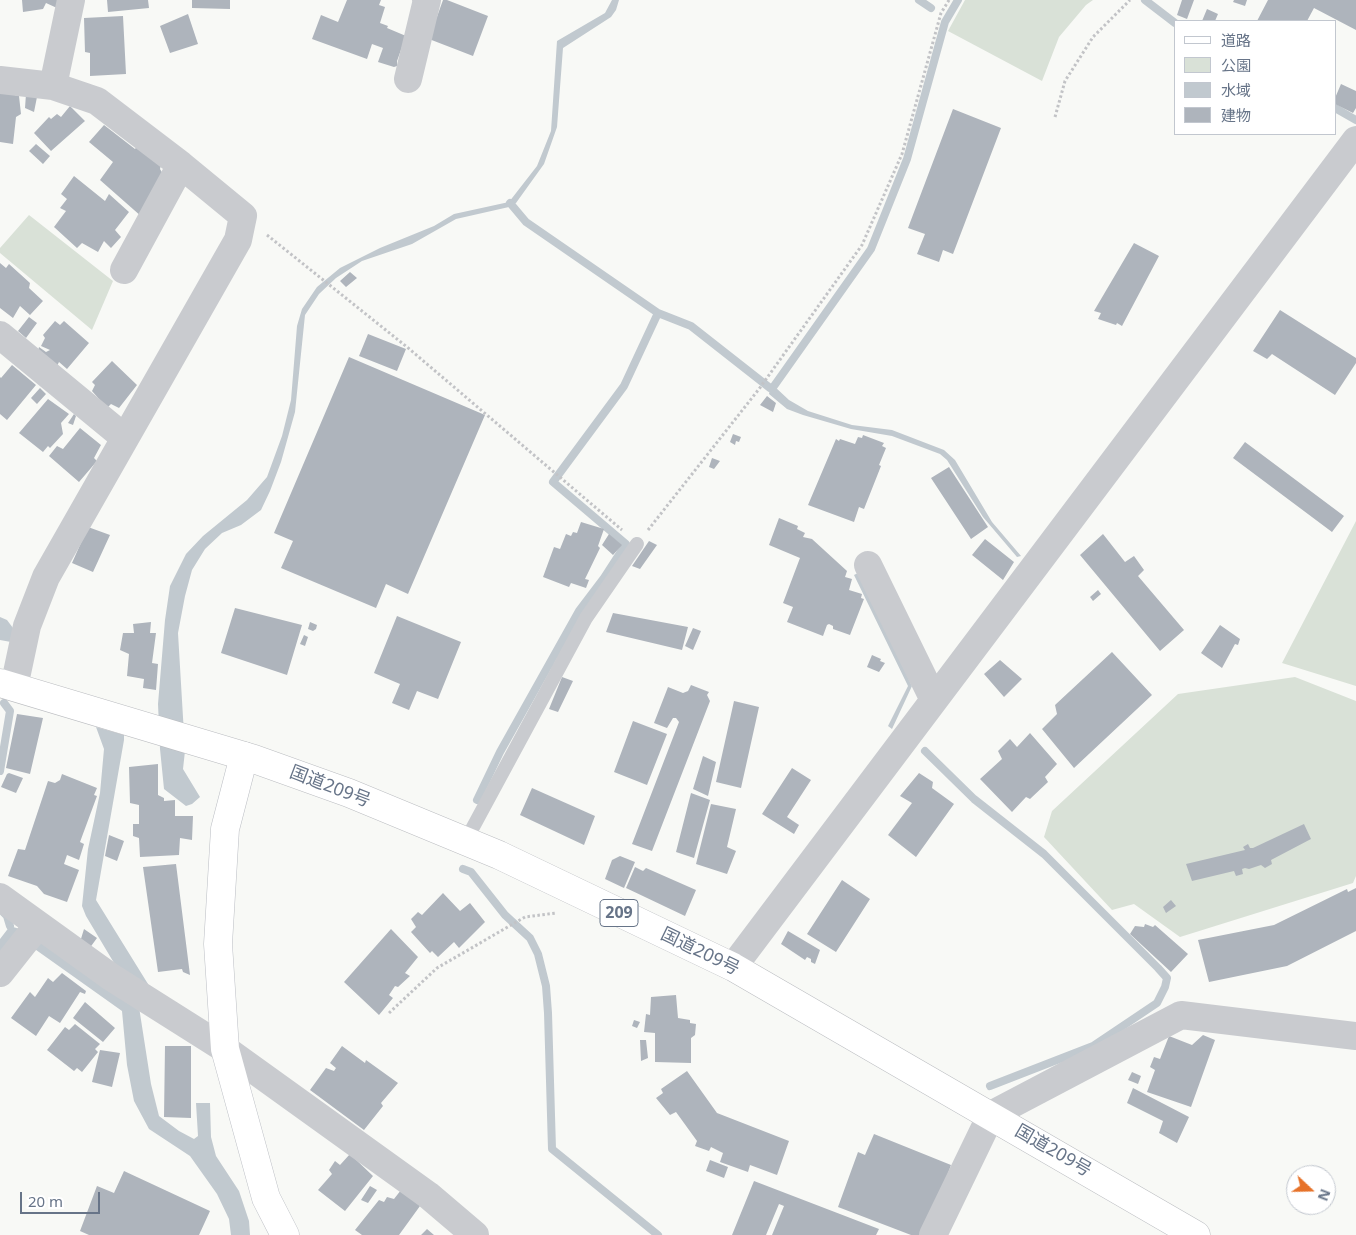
<!DOCTYPE html>
<meta charset="utf-8">
<style>
body{margin:0}
#map{position:relative;width:1356px;height:1235px;overflow:hidden;background:#f8f9f6;font-family:"Noto Sans","Noto Sans JP",sans-serif}
canvas{display:block}
.legend{position:absolute;left:1174px;top:20px;width:162px;height:115px;box-sizing:border-box;background:#fff;border:1px solid #c2c7cf;margin:0;padding:6px 9px;list-style:none;font-size:15px;color:#677488}
.legend li{display:flex;align-items:center;gap:10px;height:25px}
.legend b{width:25px;border:1px solid #c2c7cf}
.north{position:absolute;left:1286px;top:1165px;width:50px;height:50px;box-sizing:border-box;background:#fff;border:1px solid #c2c7cf;border-radius:50%;rotate:111deg;font-size:14px;font-weight:700;line-height:20px;text-align:center;color:#677488}
.north::after{content:'';display:block;margin:auto;width:18px;height:22px;background:#e67229;clip-path:polygon(50% 0,100% 100%,50% 72%,0 100%)}
.scale{position:absolute;left:20px;top:1192px;width:80px;height:22px;box-sizing:border-box;border:2px solid #677488;border-top:0;padding-left:6px;font-size:15px;line-height:18px;white-space:nowrap;color:#677488;-webkit-text-stroke:4px #fff;paint-order:stroke}
</style>
<div id="map">
<canvas width="1356" height="1235"></canvas>
<ul class="legend">
<li><b style="height:6px;background:#fff"></b>道路</li>
<li><b style="height:14px;background:#d9e1d7"></b>公園</li>
<li><b style="height:14px;background:#c1c9cf"></b>水域</li>
<li><b style="height:14px;background:#aeb4bc"></b>建物</li>
</ul>
<div class="north">N</div>
<div class="scale">20 m</div>
</div>
<script>
const ctx = document.querySelector('canvas').getContext('2d');
ctx.lineJoin = 'round';
function fillPath(path, color) { ctx.fillStyle = color; ctx.fill(path, 'evenodd'); }
const shape = rows => new Path2D(rows.map(r => 'M' + r).join(''));
function trace(path, color, width, dash) { ctx.strokeStyle = color; ctx.lineWidth = width; ctx.lineCap = dash ? 'butt' : 'round'; ctx.setLineDash(dash || []); ctx.stroke(path); }
function drawText(font, color, halo, rows, align = 'center') {
  ctx.font = font + ' "Noto Sans","Noto Sans JP",sans-serif'; ctx.lineWidth = 5; ctx.setLineDash([]); ctx.textBaseline = 'middle'; ctx.strokeStyle = halo; ctx.fillStyle = color; for (const [text, x, y, turn = 0] of rows) {
    ctx.save(); ctx.translate(x, y); ctx.rotate((+turn || 0) * Math.PI / 180); ctx.textAlign = isNaN(turn) ? turn : align; if (halo) ctx.strokeText(text, 0, 0); ctx.fillText(text, 0, 0); ctx.restore();
  }
}
const green = shape([
 [965,0,1093,0,1086,5,1059,37,1042,81,948,31],
 [29,215,113,281,92,330,0,253,0,248],
 [1356,521,1356,686,1282,663],
 [1295,677,1356,701,1356,876,1353,883,1180,937,1134,904,1112,910,1044,837,1052,811,1178,694]
]);
const water = shape([
 [612,0,619,0,616,10,611,17,563,48,557,127,544,164,516,203,509,207,456,219,412,244,362,261,336,278,319,294,305,315,295,412,281,462,270,491,261,510,241,525,222,533,205,549,192,570,185,596,178,633,185,751,183,769,200,797,192,804,186,806,164,789,160,749,158,704,165,620,170,586,186,554,203,536,247,500,267,477,282,436,291,400,297,326,302,309,317,287,340,268,380,248,434,226,454,214,509,202,537,166,551,131,557,41,605,13],
 [774,386,789,400,808,411,852,425,892,430,944,450,955,460,992,522,1021,556,1017,557,983,517,947,460,940,454,892,436,851,429,803,415,787,409,769,394,770,388],
 [858,573,912,686,892,729,888,726,908,686,854,575],
 [0,617,7,620,13,628,11,642,0,640],
 [96,727,124,735,124,740,96,900,148,984,139,1007,151,1084,159,1116,179,1131,194,1139,198,1136,196,1103,210,1103,211,1137,216,1156,239,1191,249,1221,250,1235,231,1235,229,1219,217,1194,190,1156,149,1129,134,1101,127,1065,122,1011,15,935,0,953,0,939,10,926,26,931,120,973,86,916,82,906,88,849,100,793,104,749]
]);
const stream = shape([
 [919,0,931,8],
 [1145,0,1175,23],
 [1335,108,1356,120],
 [510,203,526,222,658,313],
 [774,386,871,249,907,159,945,22,958,0],
 [925,751,974,799,1044,854,1158,968,1167,978,1165,987,1157,1003,1093,1046,990,1086],
 [0,771,10,711,4,703],
 [477,800,500,752,579,611,604,578,626,544,553,482,624,386,658,313,691,326,770,388],
 [463,869,471,872,505,915,530,938,538,954,546,986,548,1013,552,1149,658,1235],
 [4,913,7,916,10,926]
]);
const building = shape([
 [22,0,59,0,57,8,46,3,43,9,23,12],
 [107,0,148,0,149,8,108,12],
 [192,0,230,0,230,9,192,8],
 [347,0,381,0,379,5,385,7,380,23,388,26,387,28,406,36,397,61,397,66,394,67,378,62,383,48,372,44,367,59,312,39,321,15,338,22],
 [443,0,447,0,488,16,473,56,429,39],
 [1182,0,1194,0,1187,19,1177,15],
 [1234,0,1247,0,1245,6,1233,2],
 [1268,0,1356,0,1356,30,1314,8,1307,21,1257,21],
 [1207,9,1218,14,1215,21,1202,21],
 [188,14,198,44,170,53,160,26],
 [123,16,126,74,90,76,90,53,85,52,84,18],
 [1341,84,1356,91,1356,108,1353,113,1335,104,1335,98],
 [0,92,19,96,21,114,16,117,13,144,0,142],
 [26,94,37,97,34,112,25,108],
 [70,106,85,121,51,151,34,133,49,117,51,119,57,114,61,117],
 [953,109,1001,128,953,254,943,250,939,262,917,254,925,234,908,228],
 [104,125,135,149,139,144,162,161,160,169,164,176,142,217,100,180,113,162,89,142],
 [36,144,50,156,43,164,29,151],
 [74,176,105,201,109,194,129,212,115,230,121,237,111,248,104,241,98,252,82,243,77,248,54,227,66,211,60,208,67,199,61,194],
 [1134,243,1159,256,1122,326,1117,323,1116,325,1098,319,1101,313,1094,311],
 [0,263,6,268,9,264,30,283,29,288,43,301,30,315,20,306,13,318,0,308],
 [350,272,357,278,346,287,340,281],
 [1280,310,1356,358,1356,363,1335,395,1272,354,1267,359,1253,351],
 [29,317,37,323,26,338,18,331],
 [55,321,60,325,64,321,89,343,67,369,59,362,56,368,38,351,39,347,46,352,50,350,41,346,45,338,43,335],
 [368,334,406,349,397,371,359,356],
 [349,357,485,415,408,594,386,584,376,608,281,568,293,541,274,533],
 [112,361,137,385,119,408,111,404,107,408,92,391,95,385,92,382],
 [12,365,36,385,7,420,0,414,0,377,1,378],
 [40,388,46,394,37,404,31,398],
 [767,396,776,403,773,412,760,405],
 [48,399,69,414,61,423,63,434,50,448,48,446,43,452,19,433],
 [74,414,76,416,73,425,68,423],
 [80,428,101,445,94,458,97,461,79,482,49,456,57,446,63,449],
 [733,434,741,437,739,442,736,441,735,445,730,442],
 [863,435,884,443,882,446,886,448,879,465,881,466,864,509,859,507,854,522,808,505,836,439,839,441,840,439,855,444,858,437,862,438],
 [1245,442,1344,516,1332,532,1233,458],
 [712,458,720,461,714,469,709,467],
 [949,467,988,527,971,539,931,478],
 [779,518,798,526,797,529,805,533,803,537,812,539,847,571,845,577,852,579,849,590,862,594,861,598,864,599,850,635,833,629,833,626,829,624,827,625,823,636,787,622,793,607,783,603,800,558,769,545],
 [581,522,604,529,598,546,600,548,585,579,589,580,586,588,571,583,569,587,543,577,554,547,560,549,566,534,571,536,573,532,577,533],
 [88,527,110,535,93,572,72,563],
 [609,534,622,545,613,555,602,545],
 [1103,534,1125,562,1134,556,1144,570,1138,576,1184,630,1160,651,1080,555],
 [985,539,1014,562,1003,580,972,555],
 [649,541,657,545,640,569,632,566],
 [1098,590,1101,594,1093,601,1090,597],
 [235,608,302,625,287,675,221,653],
 [613,613,688,627,682,650,606,632],
 [397,616,461,642,438,699,417,691,409,710,392,703,400,684,374,673],
 [151,622,150,633,156,633,152,663,158,664,156,690,143,688,144,679,127,676,129,654,120,650,123,633,134,633,133,624],
 [310,622,317,625,316,629,313,631,308,629],
 [1220,625,1240,639,1238,645,1235,644,1222,668,1201,653],
 [693,628,701,631,693,650,685,646],
 [304,635,308,637,305,646,300,644],
 [1112,652,1152,695,1074,768,1042,729,1057,714,1055,705],
 [872,655,881,659,880,661,885,663,879,672,867,667],
 [1000,660,1022,679,1004,697,984,674],
 [562,677,573,681,558,712,549,709],
 [691,685,709,692,707,695,710,701,652,851,632,844,679,722,676,718,673,718,667,728,654,723,668,687,683,693,688,691],
 [734,701,759,707,741,788,716,782],
 [17,714,43,718,30,774,6,768],
 [633,721,667,734,647,785,614,772],
 [1030,733,1057,764,1045,777,1048,782,1030,799,1026,797,1012,812,980,779,1002,759,998,751,1010,739,1017,747],
 [703,756,716,762,708,796,693,789],
 [158,764,158,795,164,798,164,801,175,800,175,816,193,816,192,840,180,838,179,855,140,857,139,838,133,836,133,824,139,824,139,805,130,803,129,767],
 [792,768,811,780,787,817,799,825,794,834,762,814],
 [9,773,23,778,16,793,1,787,7,774],
 [919,773,933,782,932,788,954,804,916,857,888,835,912,803,900,796],
 [62,774,97,788,94,795,97,796,80,842,84,844,79,860,67,855,64,864,79,870,67,902,44,894,37,886,8,876,18,849,25,850,48,781,55,783,60,780],
 [532,788,595,816,584,845,520,815],
 [691,793,710,800,694,858,676,852],
 [711,804,736,809,727,847,736,851,727,874,696,864],
 [1304,824,1311,839,1271,860,1272,864,1265,868,1261,865,1249,869,1245,868,1242,869,1243,874,1236,876,1234,871,1192,881,1186,864,1245,850,1243,847,1248,844,1250,848,1253,848],
 [109,835,124,841,117,861,105,856],
 [620,856,635,862,624,888,605,879,612,860],
 [176,864,190,975,183,972,182,969,158,972,143,867],
 [635,867,643,871,646,868,696,890,685,916,626,888],
 [842,880,870,899,836,952,807,934],
 [1356,888,1356,931,1287,966,1209,982,1198,940,1274,925,1347,889,1348,892],
 [443,893,460,911,470,903,485,922,459,948,454,942,438,957,432,951,430,953,411,932,416,927,411,919,418,912,422,915],
 [1171,900,1176,906,1166,913,1163,907],
 [1145,924,1153,927,1155,925,1188,954,1171,972,1130,934,1135,926,1144,927],
 [84,929,97,938,89,949,80,942],
 [391,929,418,957,405,973,410,976,398,987,395,986,389,995,393,998,379,1015,344,982],
 [788,931,820,950,815,964,811,962,811,959,807,957,805,960,781,944],
 [62,973,86,991,85,994,80,992,60,1023,49,1016,36,1036,11,1018,30,992,35,997,48,978,53,982],
 [676,995,678,1018,690,1020,690,1023,696,1024,695,1035,691,1038,691,1063,655,1062,655,1033,644,1032,646,1014,650,1015,651,997],
 [85,1002,115,1028,103,1042,73,1018],
 [634,1020,640,1022,637,1028,632,1026],
 [75,1024,100,1044,95,1049,98,1052,82,1072,77,1068,74,1071,47,1050,65,1027,69,1030],
 [1203,1035,1215,1040,1191,1107,1147,1092,1155,1070,1150,1067,1154,1057,1160,1059,1169,1036,1192,1045],
 [640,1040,646,1040,648,1058,641,1061],
 [165,1046,191,1046,191,1118,164,1117],
 [342,1046,365,1063,366,1060,398,1083,381,1103,383,1106,364,1130,310,1090,326,1068,334,1071,336,1068,330,1063],
 [100,1050,120,1053,112,1087,92,1082],
 [687,1071,717,1113,789,1141,777,1175,750,1165,748,1172,720,1162,723,1153,711,1147,709,1151,695,1146,697,1141,676,1112,670,1115,656,1098,663,1093,661,1089],
 [1132,1072,1141,1076,1138,1084,1128,1080],
 [1133,1088,1189,1117,1177,1143,1159,1133,1163,1121,1127,1103],
 [874,1134,951,1165,926,1235,911,1235,838,1207,858,1152,865,1155],
 [350,1154,373,1176,345,1211,318,1190,332,1174,329,1170,335,1161,340,1165],
 [710,1160,728,1167,724,1178,706,1171],
 [124,1171,210,1211,199,1235,89,1235,80,1231,97,1186,114,1193],
 [754,1181,879,1229,876,1235,772,1235,784,1206,779,1204,766,1235,732,1235],
 [370,1186,377,1190,368,1203,361,1200],
 [401,1190,420,1206,399,1235,362,1235,355,1230,379,1200,384,1202,387,1197,394,1199],
 [427,1229,434,1235,421,1235]
]);
const path = shape([
 [1055,117,1065,81,1093,37,1130,0],
 [267,235,407,347,622,530],
 [648,530,759,389,862,245,902,154,941,13,949,0],
 [389,1013,437,968,525,917,556,913]
]);
const lane = shape([
 [465,842,586,618,637,544]
]);
const street = shape([
 [408,79,427,0,426,0],
 [0,80,53,86,97,101,181,165,243,216,238,240,46,577,27,626,14,687],
 [53,86,71,0],
 [124,270,181,165],
 [0,335,125,438],
 [868,565,934,700],
 [0,897,111,977,225,1049,428,1195,475,1235],
 [733,967,1356,140],
 [0,973,38,925],
 [933,1235,991,1115,1181,1015,1356,1036]
]);
const secondary = shape([
 [244,756,225,829,218,944,225,1049,266,1198,285,1235]
]);
const highway = shape([
 [0,683,254,759,349,793,499,855,733,967,1196,1235]
]);
const shields = [
 [619,913,38]
];
const shieldNames = [
 ["209",619,913]
];
const streetNames = [
 ["国道209号",330,787,21],
 ["国道209号",700,952,26],
 ["国道209号",1053,1151,30]
];
fillPath(green, '#d9e1d7');
fillPath(water, '#c1c9cf');
trace(stream, '#c1c9cf', 8);
fillPath(building, '#aeb4bc');
trace(secondary, '#bbbec4', 29);
trace(highway, '#bbbdc1', 29);
trace(path, '#c2c3c6', 3, [2.5, 2.5]);
trace(lane, '#c9cbcf', 14);
trace(street, '#c9cbcf', 28);
trace(secondary, '#fff', 28);
trace(highway, '#fff', 28);
for (const [x, y, w] of shields) { const box = new Path2D(); box.roundRect(x - w / 2, y - 13.5, w, 27, 4); ctx.fillStyle = '#fff'; ctx.fill(box); trace(box, '#677488', 1); }
drawText('bold 16px', '#677488', null, shieldNames);
drawText('18px', '#677488', '#fff', streetNames);
</script>
